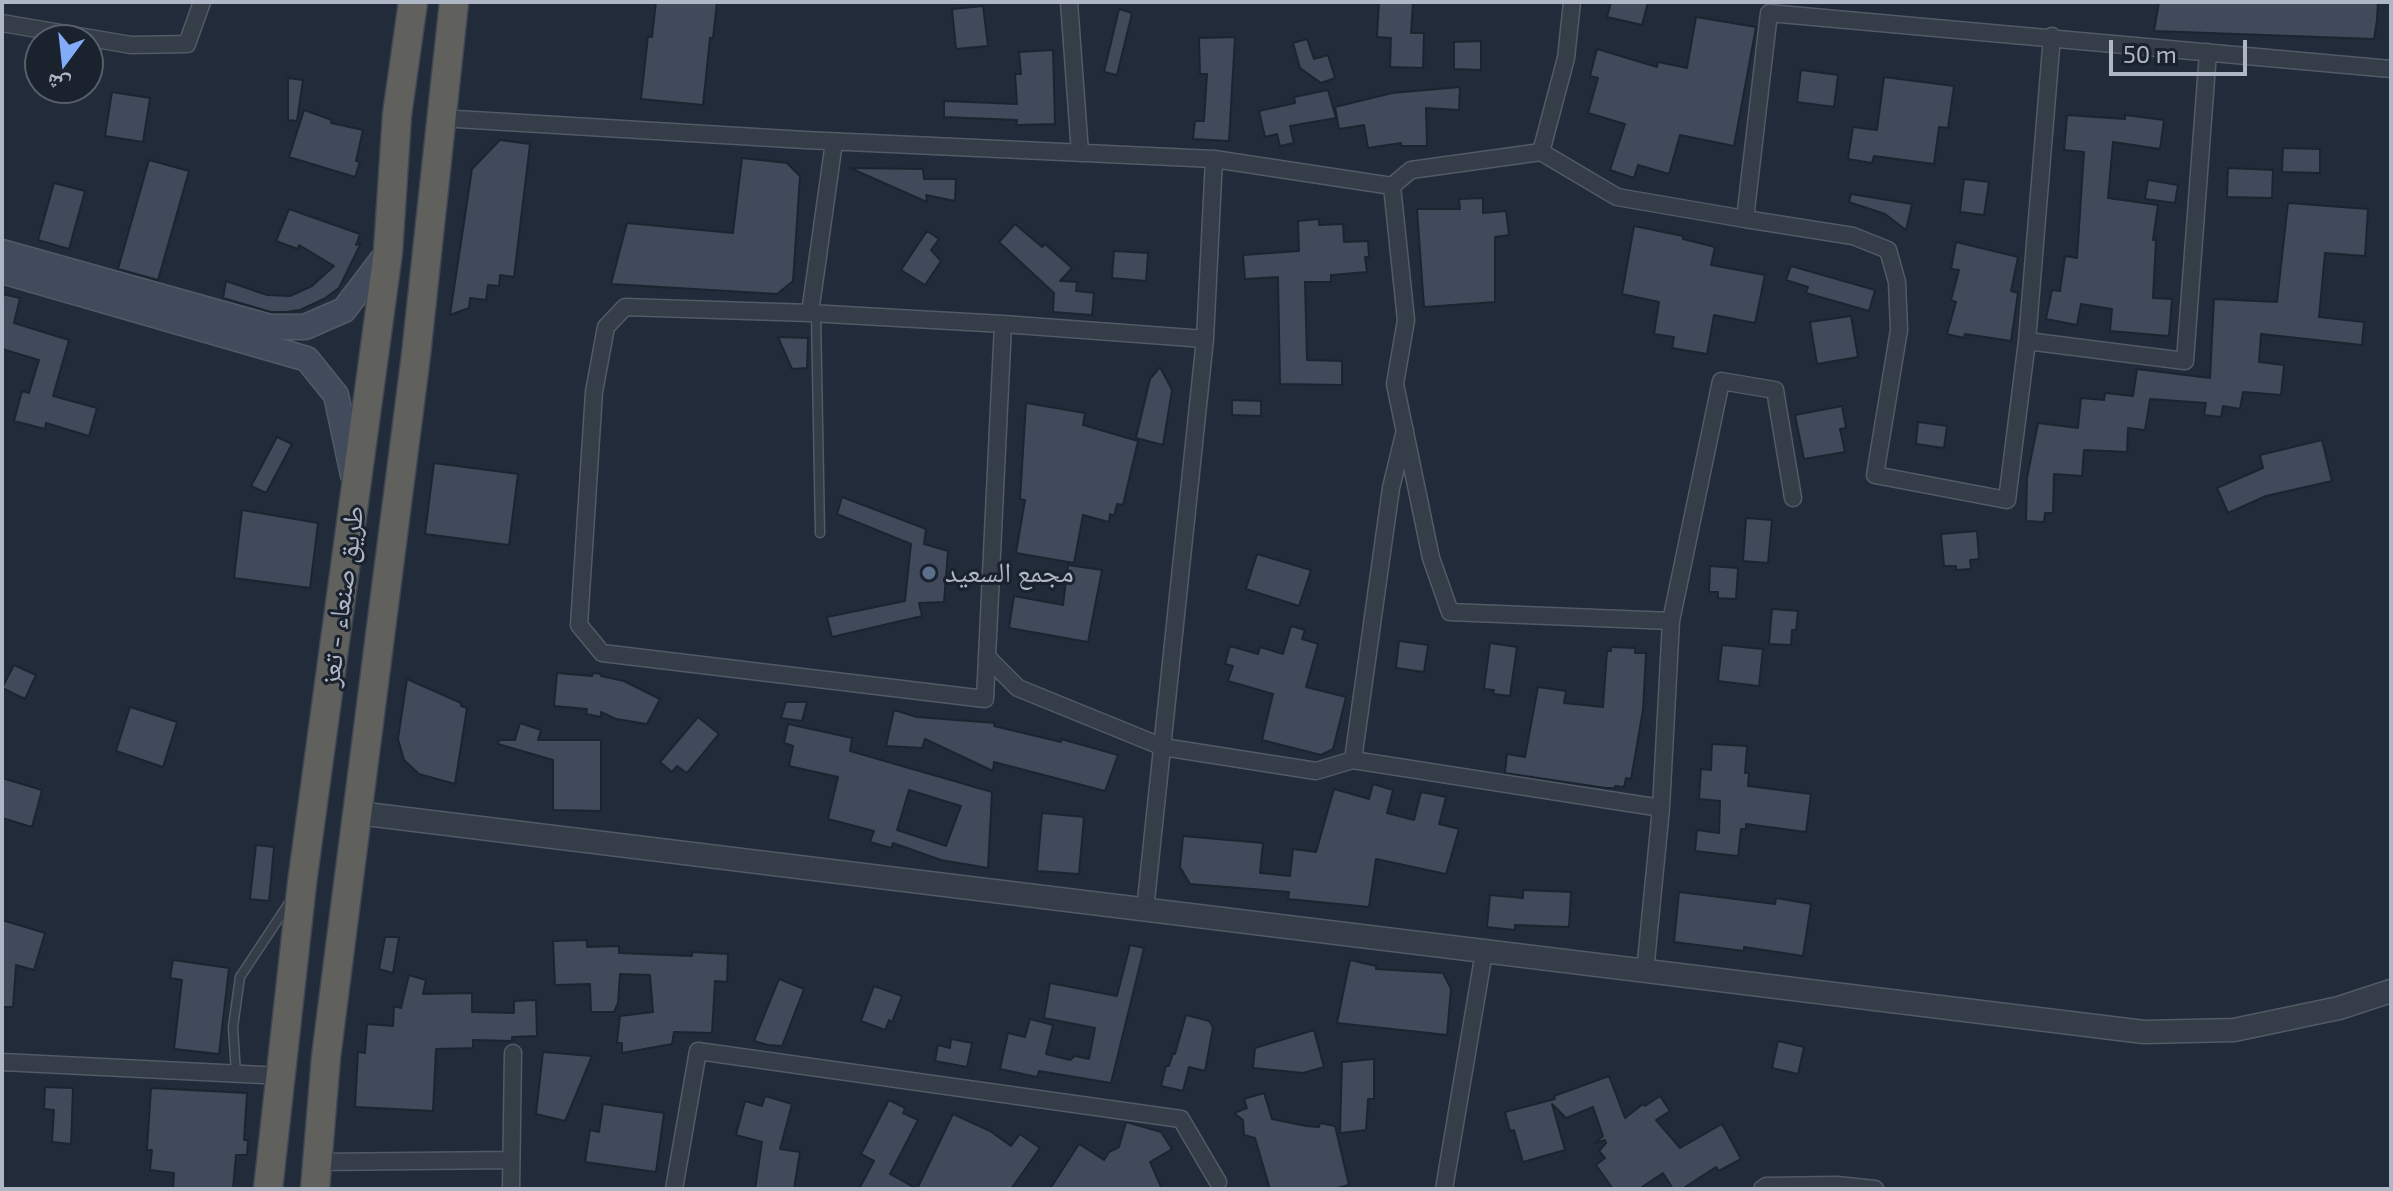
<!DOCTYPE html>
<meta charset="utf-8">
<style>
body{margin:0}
#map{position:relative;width:2393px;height:1191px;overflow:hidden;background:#212b39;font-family:"Exo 2","Noto Naskh Arabic",sans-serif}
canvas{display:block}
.frame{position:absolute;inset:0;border:4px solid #afb7c6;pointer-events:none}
.north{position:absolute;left:24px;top:24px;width:80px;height:80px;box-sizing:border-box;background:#1a222e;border:2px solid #565e6b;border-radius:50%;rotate:195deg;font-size:22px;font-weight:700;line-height:32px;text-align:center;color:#afb7c6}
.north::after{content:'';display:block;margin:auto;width:28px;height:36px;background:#82acf8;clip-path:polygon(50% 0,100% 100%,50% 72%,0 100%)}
.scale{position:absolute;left:2109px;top:40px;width:138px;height:36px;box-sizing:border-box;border:4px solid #afb7c6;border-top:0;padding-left:10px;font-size:24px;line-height:28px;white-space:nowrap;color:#afb7c6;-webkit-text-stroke:6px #1a222e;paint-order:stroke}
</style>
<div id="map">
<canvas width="2393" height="1191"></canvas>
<div class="frame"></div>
<div class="north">ش</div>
<div class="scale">50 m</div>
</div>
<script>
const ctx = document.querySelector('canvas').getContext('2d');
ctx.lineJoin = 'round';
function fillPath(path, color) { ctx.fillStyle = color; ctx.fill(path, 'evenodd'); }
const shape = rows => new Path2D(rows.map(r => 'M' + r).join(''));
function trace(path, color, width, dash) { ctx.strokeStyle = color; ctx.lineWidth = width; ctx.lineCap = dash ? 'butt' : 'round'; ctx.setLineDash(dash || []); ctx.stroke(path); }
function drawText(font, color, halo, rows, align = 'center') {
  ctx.font = font + ' "Exo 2","Noto Naskh Arabic",sans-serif'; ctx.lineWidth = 6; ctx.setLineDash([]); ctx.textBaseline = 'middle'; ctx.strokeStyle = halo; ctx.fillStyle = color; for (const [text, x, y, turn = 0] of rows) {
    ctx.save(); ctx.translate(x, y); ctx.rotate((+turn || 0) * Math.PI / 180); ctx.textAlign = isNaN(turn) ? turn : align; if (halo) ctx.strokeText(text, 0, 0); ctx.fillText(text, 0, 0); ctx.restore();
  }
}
const building = shape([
 [656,2,717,2,713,38,710,38,703,105,641,99,648,36,652,37,656,2],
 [1379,2,1413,2,1411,33,1424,33,1423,68,1390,67,1391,38,1377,37,1379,2],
 [1611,2,1648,2,1642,25,1607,17,1611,2],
 [2159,2,2378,2,2377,20,2374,39,2154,31,2159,2],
 [983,6,988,46,956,49,952,9,983,6],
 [1119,9,1132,13,1117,75,1104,72,1119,9],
 [1696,17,1756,27,1734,146,1680,135,1669,174,1638,165,1634,178,1610,170,1625,124,1588,113,1598,78,1590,76,1597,49,1657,67,1658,62,1687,68,1696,17],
 [1235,37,1229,141,1193,139,1195,121,1204,121,1207,74,1200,74,1199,38,1235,37],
 [1307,39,1314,59,1328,55,1335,78,1321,83,1300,68,1293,43,1307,39],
 [1481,41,1481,70,1454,69,1454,42,1481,41],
 [1053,50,1055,124,1016,125,1017,120,944,117,944,101,1017,104,1015,74,1021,74,1019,52,1053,50],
 [1801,70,1838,75,1834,107,1797,102,1801,70],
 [1884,77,1954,86,1948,128,1939,127,1934,164,1874,156,1872,163,1848,159,1853,127,1877,130,1884,77],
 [288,78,303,80,297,121,288,120,288,78],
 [1460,87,1459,110,1426,108,1427,146,1401,146,1401,143,1368,148,1364,125,1339,129,1335,107,1392,93,1460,87],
 [1328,90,1336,118,1290,126,1294,143,1280,146,1277,134,1265,137,1259,111,1295,103,1294,97,1328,90],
 [112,92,150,98,143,142,105,136,112,92],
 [304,110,332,120,331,123,363,130,356,161,360,162,355,177,289,157,304,110],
 [2067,115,2125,119,2125,115,2164,120,2160,149,2113,142,2108,198,2158,205,2153,240,2156,240,2153,298,2172,299,2169,336,2110,331,2112,309,2081,304,2077,325,2046,319,2052,290,2060,291,2065,256,2077,258,2084,152,2064,150,2067,115],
 [500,140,530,144,514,277,500,275,499,286,488,285,486,300,470,298,469,308,450,315,472,169,500,140],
 [2283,148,2320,149,2320,173,2282,172,2283,148],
 [742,158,787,163,800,176,793,281,777,294,611,284,627,223,733,233,742,158],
 [149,160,189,171,158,280,118,269,149,160],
 [850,168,923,169,924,179,956,179,955,201,926,195,927,202,850,168],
 [2228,168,2273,170,2272,198,2227,197,2228,168],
 [1964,179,1989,182,1984,215,1960,212,1964,179],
 [2148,180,2178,185,2175,203,2145,199,2148,180],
 [54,183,85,191,69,249,38,240,54,183],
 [1851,194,1912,204,1906,230,1885,214,1849,202,1851,194],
 [1483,198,1483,213,1506,211,1509,235,1495,237,1495,302,1424,307,1417,209,1460,209,1459,199,1483,198],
 [2288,203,2368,209,2365,256,2325,253,2319,317,2364,322,2362,345,2261,334,2259,362,2284,365,2281,395,2243,392,2240,409,2223,406,2221,417,2204,415,2206,403,2150,399,2145,430,2128,428,2127,452,2084,450,2082,476,2054,474,2053,513,2045,513,2044,522,2026,521,2027,478,2038,423,2078,428,2081,398,2104,400,2105,393,2133,396,2137,369,2210,378,2214,299,2277,302,2288,203],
 [289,209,360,234,356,245,361,243,339,288,324,299,300,310,286,312,271,312,223,298,226,281,267,295,290,296,312,286,334,266,299,245,298,249,276,241,289,209],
 [1319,219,1319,225,1343,224,1344,242,1368,241,1369,257,1365,257,1367,272,1331,275,1331,282,1305,282,1307,360,1342,361,1342,385,1280,384,1278,277,1245,279,1243,255,1299,251,1298,221,1319,219],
 [1015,224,1042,247,1045,244,1072,268,1060,281,1077,282,1076,291,1094,293,1092,315,1053,312,1054,293,999,242,1015,224],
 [1634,226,1683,236,1683,239,1715,247,1711,265,1765,275,1755,323,1714,315,1707,354,1672,348,1674,337,1654,334,1659,302,1622,294,1634,226],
 [927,231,939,239,931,250,941,261,925,285,901,270,927,231],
 [1956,242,2018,257,2011,291,2018,293,2011,341,1965,334,1964,338,1947,334,1956,302,1951,300,1959,270,1951,269,1956,242],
 [1114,251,1148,253,1146,281,1112,278,1114,251],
 [1791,266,1875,290,1869,311,1806,293,1808,287,1786,280,1791,266],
 [2,294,20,298,14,323,69,340,53,396,97,408,89,436,46,423,45,429,14,421,22,391,29,393,39,360,2,349,2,294],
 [1851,316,1858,357,1817,364,1810,322,1851,316],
 [778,337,808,338,807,368,792,369,778,337],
 [1160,367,1172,390,1163,445,1136,438,1150,379,1160,367],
 [1232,400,1261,401,1261,416,1232,415,1232,400],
 [1026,403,1085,413,1083,425,1138,441,1123,505,1117,504,1114,516,1110,514,1109,522,1083,515,1074,563,1016,553,1025,500,1020,499,1026,403],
 [1842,406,1846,428,1840,429,1845,452,1804,459,1795,415,1842,406],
 [1918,422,1947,426,1944,448,1916,444,1918,422],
 [277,437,292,444,266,493,251,486,277,437],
 [2322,440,2332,481,2266,496,2228,513,2217,488,2263,468,2260,455,2322,440],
 [434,463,518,474,509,545,425,534,434,463],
 [842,497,926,529,924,544,948,551,944,602,919,603,922,616,832,637,827,617,905,601,911,544,837,514,842,497],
 [242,510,318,523,310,588,234,578,242,510],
 [1746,518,1772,520,1768,563,1743,561,1746,518],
 [1977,531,1979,559,1970,560,1971,569,1956,570,1956,566,1944,566,1941,534,1977,531],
 [1257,554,1311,570,1299,606,1246,589,1257,554],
 [1068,565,1102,570,1088,642,1009,628,1014,596,1063,605,1068,565],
 [1710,566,1738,568,1736,599,1718,598,1718,592,1709,592,1710,566],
 [1772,609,1798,611,1796,630,1792,630,1791,645,1769,644,1772,609],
 [1291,626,1305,630,1302,639,1318,644,1306,687,1346,697,1333,749,1321,755,1262,740,1273,694,1228,681,1233,666,1225,664,1230,646,1258,654,1260,647,1283,654,1291,626],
 [1399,641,1428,645,1424,672,1396,668,1399,641],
 [1490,643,1517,647,1510,696,1493,694,1494,690,1484,689,1490,643],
 [1722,645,1763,649,1759,686,1718,681,1722,645],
 [1611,647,1635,648,1635,653,1646,653,1643,710,1631,779,1626,778,1624,787,1615,786,1615,788,1606,788,1505,773,1507,754,1525,757,1538,687,1566,691,1564,703,1603,707,1607,651,1611,651,1611,647],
 [14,665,36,675,25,699,2,688,14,665],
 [557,673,592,676,593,673,601,674,601,676,624,681,660,699,647,724,616,719,601,712,601,717,586,714,587,709,554,706,557,673],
 [407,679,461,703,461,706,467,708,455,784,419,774,404,760,398,739,407,679],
 [786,702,807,702,802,721,781,718,786,702],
 [130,707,177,722,163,767,116,751,130,707],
 [894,710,917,717,995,723,994,726,1061,742,1061,739,1118,755,1105,791,994,762,993,771,925,739,922,748,886,746,894,710],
 [698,717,719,734,687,773,677,766,672,772,660,762,698,717],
 [520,723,541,730,538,740,601,740,601,811,553,810,553,760,498,744,499,740,515,740,520,723],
 [788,724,852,738,850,751,992,792,988,868,941,860,893,843,891,848,870,842,874,831,828,819,838,777,789,766,793,746,784,743,788,724],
 [909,790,961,806,946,846,897,830,909,790],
 [1712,744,1747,746,1745,773,1749,773,1748,786,1811,794,1806,832,1746,824,1746,829,1741,829,1738,856,1695,851,1697,830,1719,833,1720,801,1699,799,1701,769,1711,770,1712,744],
 [2,778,42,790,32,827,2,818,2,778],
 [1373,784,1393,790,1387,813,1414,820,1421,792,1446,797,1439,824,1459,829,1446,874,1376,859,1369,907,1288,899,1289,892,1190,884,1180,867,1183,836,1263,843,1260,873,1290,876,1293,849,1316,852,1334,789,1369,799,1373,784],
 [1042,813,1084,817,1079,874,1037,871,1042,813],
 [256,845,274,847,269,901,250,899,256,845],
 [1523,890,1571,892,1569,927,1515,925,1515,930,1487,927,1490,895,1523,898,1523,890],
 [1679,892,1775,904,1776,898,1811,904,1803,956,1744,947,1744,951,1674,942,1679,892],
 [2,920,45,933,34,970,16,965,13,1007,2,1007,2,920],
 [385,937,399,937,393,973,379,969,385,937],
 [587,940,587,947,619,946,619,953,692,956,692,952,728,954,727,982,715,981,712,1033,674,1032,672,1044,622,1053,622,1043,617,1043,620,1016,653,1012,650,975,620,974,618,1003,614,1012,591,1012,590,984,555,985,553,941,587,940],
 [1130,945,1144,948,1111,1083,1039,1071,1037,1077,1000,1069,1008,1033,1025,1037,1030,1019,1053,1025,1046,1054,1070,1060,1075,1056,1089,1059,1095,1028,1044,1018,1050,983,1117,996,1130,945],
 [173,960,229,968,219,1054,174,1049,182,980,170,978,173,960],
 [1350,960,1376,966,1376,969,1443,973,1451,989,1447,1035,1337,1023,1350,960],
 [409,975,426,980,423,994,472,993,472,1012,514,1013,514,1001,536,1000,537,1036,512,1037,512,1041,473,1040,473,1048,436,1049,433,1111,355,1107,358,1052,365,1053,367,1024,393,1026,394,1006,401,1008,409,975],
 [779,979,804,989,782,1046,768,1045,754,1041,779,979],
 [874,986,902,996,892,1022,889,1020,885,1030,861,1021,874,986],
 [1186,1015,1209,1021,1213,1027,1205,1071,1189,1067,1183,1091,1161,1086,1166,1066,1169,1066,1173,1053,1175,1054,1186,1015],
 [1314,1030,1324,1067,1303,1073,1253,1068,1255,1048,1314,1030],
 [951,1039,972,1043,967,1067,935,1061,938,1045,950,1048,951,1039],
 [1778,1041,1804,1047,1798,1074,1772,1068,1778,1041],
 [543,1052,592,1056,565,1121,536,1114,543,1052],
 [1374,1059,1374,1099,1368,1099,1366,1130,1340,1133,1342,1062,1374,1059],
 [1609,1076,1625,1118,1643,1104,1645,1106,1660,1096,1670,1111,1656,1120,1680,1148,1722,1124,1741,1159,1719,1171,1716,1167,1682,1189,1673,1189,1663,1173,1639,1189,1613,1189,1596,1165,1605,1158,1599,1151,1606,1143,1605,1140,1595,1143,1603,1136,1593,1107,1566,1118,1552,1104,1565,1150,1523,1162,1514,1130,1510,1131,1505,1112,1555,1099,1554,1096,1609,1076],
 [45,1087,73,1088,71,1144,52,1142,54,1110,44,1109,45,1087],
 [151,1088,247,1093,244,1140,248,1140,247,1155,236,1155,233,1189,173,1189,174,1173,150,1170,152,1150,147,1150,151,1088],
 [1264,1093,1272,1119,1306,1126,1319,1127,1320,1123,1335,1126,1349,1185,1333,1189,1270,1189,1255,1138,1244,1135,1243,1120,1234,1113,1247,1108,1244,1099,1264,1093],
 [765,1096,792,1104,780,1149,800,1152,794,1189,755,1189,762,1142,736,1135,745,1101,762,1106,765,1096],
 [889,1100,905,1108,903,1113,918,1120,890,1174,917,1189,953,1114,990,1131,1011,1146,1020,1134,1040,1148,1011,1189,859,1189,874,1161,861,1154,889,1100],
 [603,1104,664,1113,656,1172,585,1162,590,1130,599,1132,603,1104],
 [1126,1122,1161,1132,1172,1149,1150,1162,1162,1189,1050,1189,1079,1144,1104,1160,1109,1152,1119,1147,1126,1122]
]);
const service = shape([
 [816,314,820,533],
 [236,1074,233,1027,240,977,291,900]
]);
const minor = shape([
 [1069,2,1080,153],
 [2,23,131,45,187,44,202,2],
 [440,118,805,140,1214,159,1392,186,1411,170,1541,152,1566,58,1572,2],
 [1541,152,1617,197,1745,219,1769,13,2391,69],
 [1392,186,1406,320,1395,384,1431,558,1450,612,1671,621],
 [1745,219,1853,236,1888,250,1897,282,1899,330,1875,475,2007,500,2027,341,2052,36],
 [810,313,1003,324,985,699,602,653,579,625,594,392,606,327,625,307,810,313,834,142],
 [1003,324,1205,339,1214,159],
 [2027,341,2185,361,2208,52],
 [987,657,1018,688,1163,747,1316,771,1353,760,1391,488,1405,430],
 [1353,760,1661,808],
 [1145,910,1205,339],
 [1645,972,1661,808,1671,621,1721,381,1775,390,1793,498],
 [2,1062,283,1076],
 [317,1162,511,1160],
 [511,1189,513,1053],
 [674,1189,698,1051,1181,1119,1218,1182],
 [1444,1189,1484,952],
 [1762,1189,1766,1186,1837,1185,1875,1189]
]);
const tertiary = shape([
 [358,813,2144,1032,2234,1030,2339,1008,2391,991]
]);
const secondary = shape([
 [2,252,270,327,305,327,344,310,388,252],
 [2,271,307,359,336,395,353,475]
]);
const trunk = shape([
 [268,1189,302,883,388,252,397,115,413,2],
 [315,1189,326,1057,416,355,454,2]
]);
const markers = [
 [929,573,8,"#5c6f8a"]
];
const poiNames = [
 ["مجمع السعيد",945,573]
];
const streetNames = [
 ["طريق صنعاء - تعز",342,596,-82]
];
fillPath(building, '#404a5b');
trace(building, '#1c2430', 2);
trace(service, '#525a67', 11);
trace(minor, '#525a67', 19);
trace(tertiary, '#525a67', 25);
trace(secondary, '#525a67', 27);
trace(trunk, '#3f4754', 31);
trace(service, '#353d49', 8);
trace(minor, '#353d49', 16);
trace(tertiary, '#353d49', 22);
trace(secondary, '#424b5c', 24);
trace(trunk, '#60605d', 28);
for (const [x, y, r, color] of markers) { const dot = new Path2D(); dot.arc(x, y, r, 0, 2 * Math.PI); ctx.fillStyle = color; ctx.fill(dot); trace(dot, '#1a222e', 3); }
drawText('28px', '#afb7c6', '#1a222e', poiNames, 'left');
drawText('28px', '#afb7c6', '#1a222e', streetNames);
</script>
